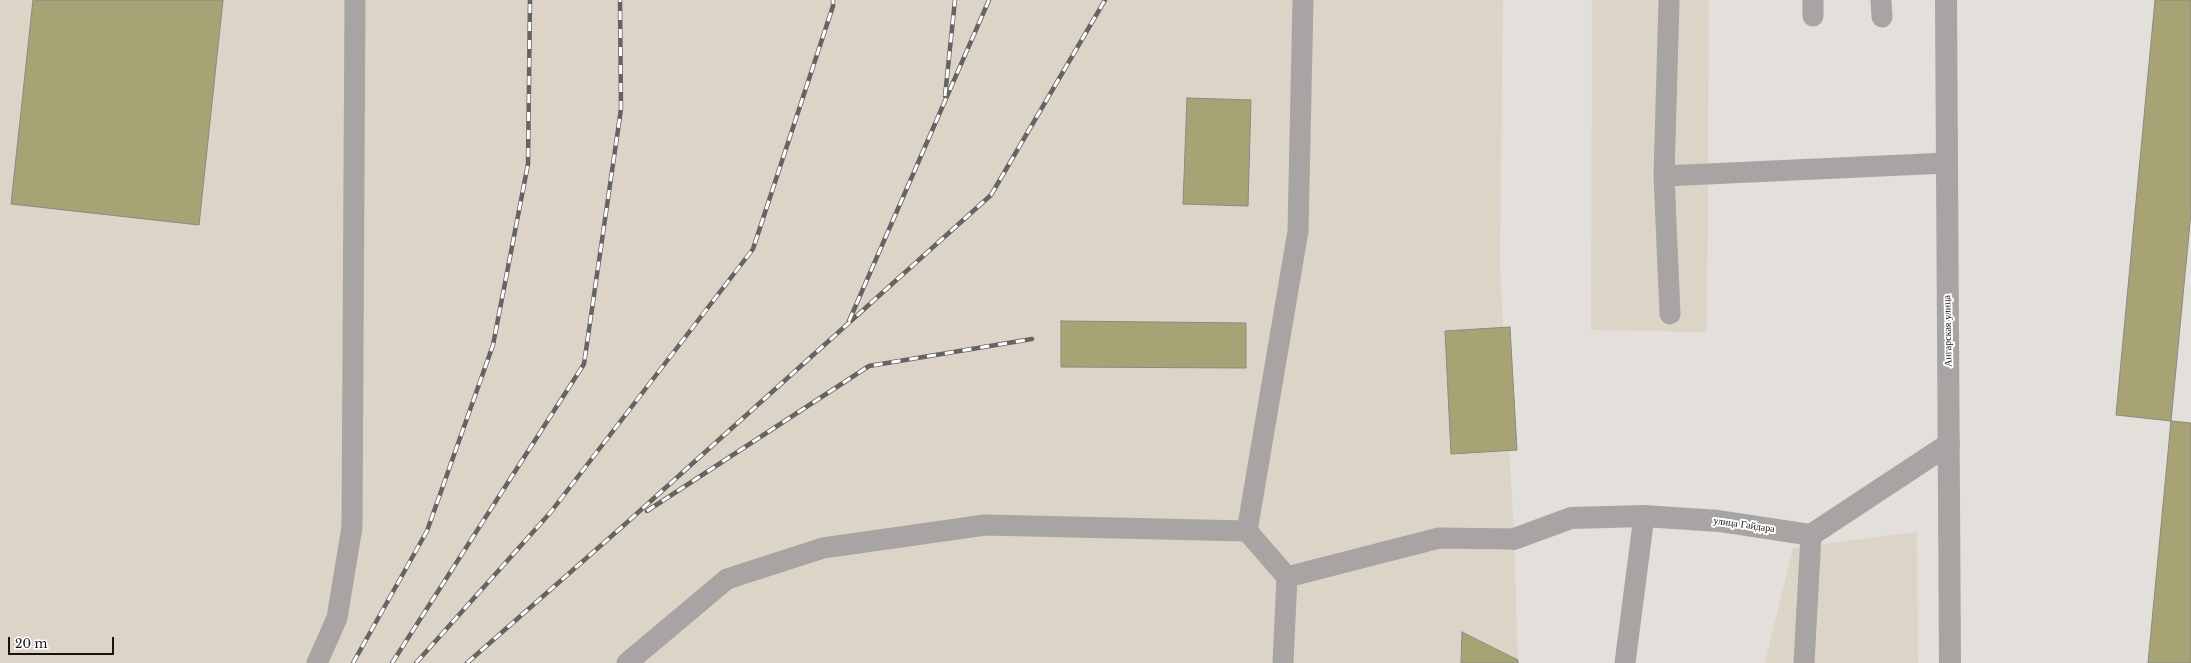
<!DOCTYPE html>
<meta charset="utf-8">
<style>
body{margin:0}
#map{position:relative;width:2191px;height:663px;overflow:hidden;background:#e3dfda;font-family:"Libre Baskerville",serif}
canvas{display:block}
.scale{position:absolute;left:8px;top:637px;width:106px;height:18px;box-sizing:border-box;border:2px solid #141311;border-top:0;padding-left:5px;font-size:12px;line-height:14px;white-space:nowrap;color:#141311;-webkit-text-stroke:3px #fff;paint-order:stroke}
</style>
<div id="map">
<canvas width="2191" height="663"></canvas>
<div class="scale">20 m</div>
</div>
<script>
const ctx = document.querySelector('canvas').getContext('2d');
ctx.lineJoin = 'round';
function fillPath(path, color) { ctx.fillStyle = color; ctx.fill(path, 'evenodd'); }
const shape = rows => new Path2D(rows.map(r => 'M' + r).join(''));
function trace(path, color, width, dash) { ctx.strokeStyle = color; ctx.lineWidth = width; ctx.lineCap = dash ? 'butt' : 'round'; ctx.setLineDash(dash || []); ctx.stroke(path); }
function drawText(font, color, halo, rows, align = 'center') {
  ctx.font = font + ' "Libre Baskerville",serif'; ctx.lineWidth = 4; ctx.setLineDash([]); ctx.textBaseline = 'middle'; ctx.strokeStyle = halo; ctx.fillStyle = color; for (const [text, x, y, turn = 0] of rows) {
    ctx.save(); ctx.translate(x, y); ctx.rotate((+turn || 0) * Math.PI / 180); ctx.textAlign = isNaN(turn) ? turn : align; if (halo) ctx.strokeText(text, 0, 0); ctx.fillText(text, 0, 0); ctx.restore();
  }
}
const built = shape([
 [0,0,1503,0,1500,266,1514,539,1518,663,0,663],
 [1592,0,1709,0,1707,332,1591,330],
 [1917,532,1918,663,1765,663,1793,548]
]);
const building = shape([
 [33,0,223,0,199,225,11,204,33,0],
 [2155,0,2191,0,2191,212,2171,421,2116,415,2155,0],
 [1187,98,1251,100,1248,206,1183,204,1187,98],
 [1061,321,1246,323,1246,368,1061,367,1061,321],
 [1510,327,1517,450,1451,454,1445,331,1510,327],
 [2171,421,2191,423,2191,663,2148,663,2171,421],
 [1462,632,1518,660,1518,663,1461,663,1462,632]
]);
const service = shape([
 [1669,0,1664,176,1670,314],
 [1813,0,1813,16],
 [1881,0,1882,17],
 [1664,176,1946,163],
 [1287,577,1439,538,1514,539],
 [317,663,337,618,352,527,355,0],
 [627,663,727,579,823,548,985,525,1247,531],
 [1283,663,1287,577,1247,531,1298,231,1303,0],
 [1625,663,1644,516],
 [1804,663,1811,535]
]);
const minor = shape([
 [1514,539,1571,518,1644,516,1719,521,1811,535,1949,444]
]);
const tertiary = shape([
 [1946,0,1950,663]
]);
const rail = shape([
 [945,96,955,0],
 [849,321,989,0],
 [647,511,869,366,1032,339],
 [353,663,427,531,493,345,528,164,530,0],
 [392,663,584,364,621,109,620,0],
 [416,663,550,513,753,249,833,6,833,0],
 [467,663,623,526,991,195,1105,0]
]);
const streetNames = [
 ["Ангарская улица",1948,331,-91],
 ["улица Гайдара",1744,525,8]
];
fillPath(built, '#ddd4c8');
fillPath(building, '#a7a375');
trace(building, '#8a8a84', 1);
trace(service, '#a7a4a3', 21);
trace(minor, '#a7a4a3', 22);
trace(tertiary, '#a7a4a3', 22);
trace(rail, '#666461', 4.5);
trace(rail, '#fff', 3, [9]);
drawText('10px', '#141311', '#fff', streetNames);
</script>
